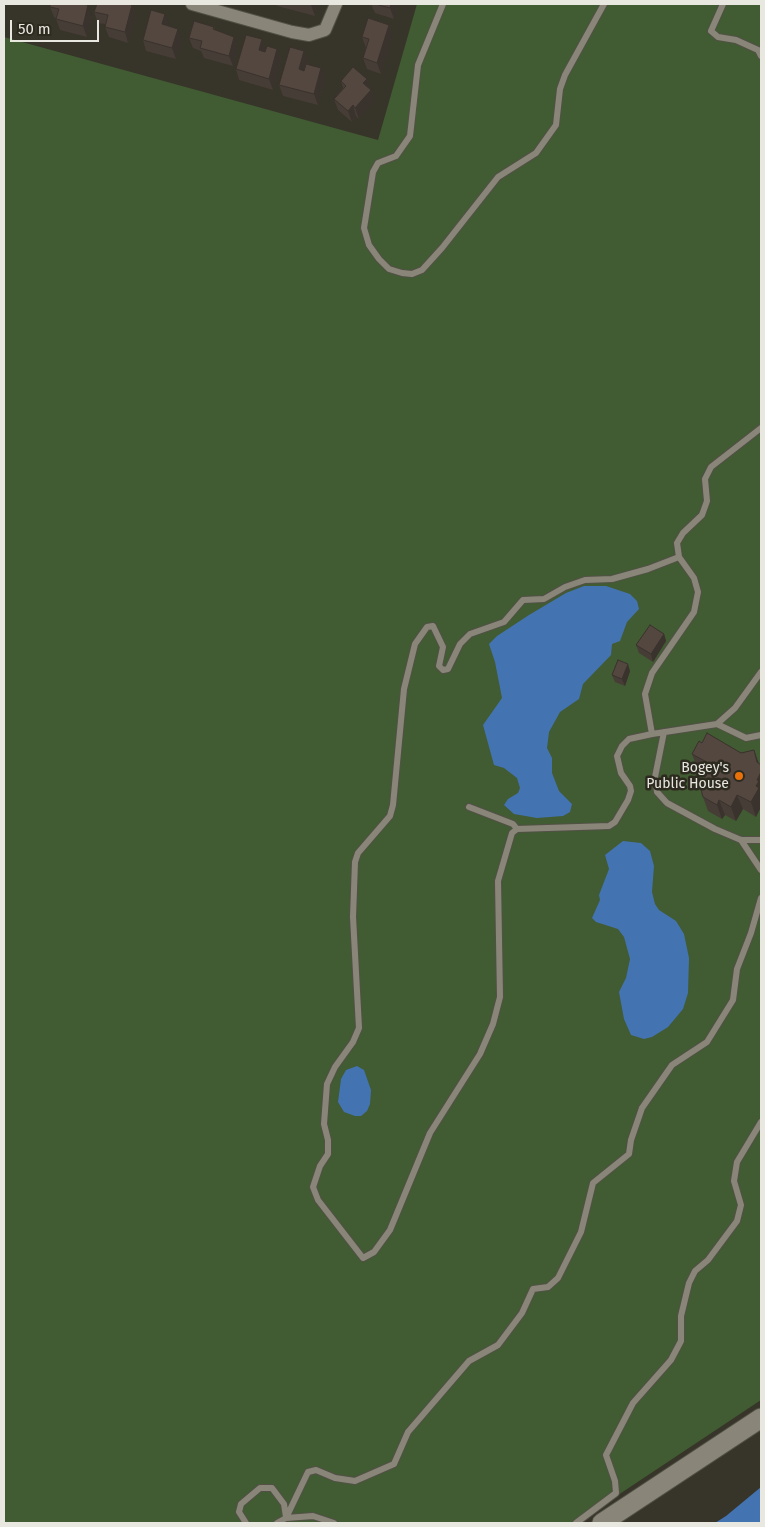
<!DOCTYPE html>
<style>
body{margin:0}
#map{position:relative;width:765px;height:1527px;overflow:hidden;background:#373429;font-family:"Fira Sans",sans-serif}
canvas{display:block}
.frame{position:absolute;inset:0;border:5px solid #e8e7e0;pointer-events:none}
.scale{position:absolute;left:10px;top:20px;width:89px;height:22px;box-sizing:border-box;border:2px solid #e8e7e0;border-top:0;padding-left:6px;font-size:15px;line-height:18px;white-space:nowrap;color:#e8e7e0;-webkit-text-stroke:4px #2d2a1f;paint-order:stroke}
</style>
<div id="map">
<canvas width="765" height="1527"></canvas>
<div class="frame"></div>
<div class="scale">50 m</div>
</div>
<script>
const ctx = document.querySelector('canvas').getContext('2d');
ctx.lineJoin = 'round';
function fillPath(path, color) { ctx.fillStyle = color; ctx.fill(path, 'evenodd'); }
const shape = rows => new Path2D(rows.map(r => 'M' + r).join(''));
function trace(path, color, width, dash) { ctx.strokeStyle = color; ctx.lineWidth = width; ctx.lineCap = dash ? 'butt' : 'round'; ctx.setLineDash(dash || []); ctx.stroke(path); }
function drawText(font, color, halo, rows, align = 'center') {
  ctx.font = font + ' "Fira Sans",sans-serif'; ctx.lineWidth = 5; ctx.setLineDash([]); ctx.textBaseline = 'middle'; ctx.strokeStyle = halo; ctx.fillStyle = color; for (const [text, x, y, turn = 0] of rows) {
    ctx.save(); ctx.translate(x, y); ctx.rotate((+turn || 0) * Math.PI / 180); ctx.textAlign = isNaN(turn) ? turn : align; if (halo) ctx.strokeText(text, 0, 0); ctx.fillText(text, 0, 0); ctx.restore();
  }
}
const green = shape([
 [417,4,761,4,761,1400,576,1523,4,1523,4,37,378,140]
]);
const water = shape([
 [606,586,630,594,637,601,639,609,627,622,620,641,612,644,611,655,583,684,579,699,560,712,549,732,547,748,552,758,552,773,559,791,572,804,570,812,563,816,537,818,514,814,504,805,508,799,518,793,520,788,517,778,504,768,494,765,483,725,502,698,495,662,489,644,497,636,529,615,566,593,584,586],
 [623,841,641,843,650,851,654,866,652,892,655,904,659,910,676,921,684,934,689,958,688,993,683,1009,668,1027,652,1037,644,1039,631,1035,624,1019,619,992,626,978,630,959,624,937,618,929,596,922,592,918,600,900,599,895,609,869,605,855],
 [357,1066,364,1070,371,1090,370,1104,367,1111,361,1116,355,1116,344,1112,338,1102,341,1079,346,1070],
 [761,1487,761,1523,715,1523,726,1516]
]);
const lane = shape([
 [443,4,418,65,410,136,396,156,378,163,373,172,364,228,369,245,379,259,389,269,402,273,412,274,422,270,442,248,498,177,536,153,556,125,560,89,565,75,604,4],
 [723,4,711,31,718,37,736,40,758,50,761,56],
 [679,557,648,569,612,579,585,580,565,587,544,599,523,600,504,622,470,634,460,644,448,669,443,670,439,666,443,647,433,626,427,627,415,644,404,689,393,805,390,816,358,853,355,862,353,917,359,1028,353,1042,335,1067,327,1084,324,1124,328,1140,328,1154,320,1166,313,1187,318,1200,363,1258,374,1252,390,1230,430,1133,480,1054,493,1024,500,997,498,881,512,833,517,829,609,826,615,822,628,800,631,791,630,786,621,773,617,756,622,746,629,739,652,734,717,724,735,708,761,672],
 [717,724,746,738,761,735],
 [664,732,655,777,657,792,667,803,715,829,741,840,761,840],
 [652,734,645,694,652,673,694,612,698,592,694,578,679,557,677,543,683,533,702,515,707,501,705,479,711,467,761,428],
 [469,807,513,824,517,829],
 [741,840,761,870],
 [286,1518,308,1472,316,1470,335,1478,355,1481,394,1464,408,1432,469,1361,498,1345,522,1313,533,1289,548,1287,558,1278,581,1232,593,1183,629,1154,631,1140,642,1108,672,1065,707,1042,733,1000,737,969,751,933,761,898],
 [246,1523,239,1512,241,1504,260,1488,272,1488,284,1504,286,1517],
 [277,1523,286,1518,313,1516,334,1523],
 [576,1523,616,1493,615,1481,606,1455,633,1403,671,1360,681,1341,681,1316,689,1283,695,1271,708,1260,737,1221,741,1205,734,1181,737,1162,761,1122]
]);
const street = shape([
 [192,4,292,32,309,35,325,30,336,4]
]);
const secondary = shape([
 [602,1523,761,1418]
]);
const wall = shape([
 [276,4,318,4,315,16,277,6],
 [371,4,398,4,394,19,375,13],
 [132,5,136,16,128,43,109,37,105,27,105,24,98,23,94,12],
 [50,7,92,16,87,37,60,30,56,19,56,18,54,17],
 [169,24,169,26,182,39,176,59,146,51,143,40],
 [389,25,393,36,381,74,367,69,363,58,366,48,362,37],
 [214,27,215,30,234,37,238,48,233,66,204,58,201,51,193,48,189,38],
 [262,39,266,50,277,49,281,60,273,90,239,80,236,69],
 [304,51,308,61,307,65,325,79,318,105,283,96,279,85],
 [367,79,375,100,359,119,356,116,352,122,338,110,334,99,343,88,341,81],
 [664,634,666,641,653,662,639,653,636,645],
 [630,671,625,686,615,682,612,675],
 [702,743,741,753,754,750,759,763,756,817,743,809,736,821,725,815,722,819,708,811,703,797,707,773,697,768,692,754]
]);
const shadedWall = shape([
 [312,4,318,4,315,16,311,5],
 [391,4,398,4,394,19,390,8],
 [88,5,92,16,87,37,83,26],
 [132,5,136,16,128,43,125,32],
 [165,14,169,24,166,35,162,24],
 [389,25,393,36,381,74,377,63],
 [178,29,182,39,176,59,172,48],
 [234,37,238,48,233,66,229,56],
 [262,39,266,50,263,61,259,50],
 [277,49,281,60,273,90,269,79],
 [304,51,308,61,303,80,299,69],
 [321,68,325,79,318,105,314,94],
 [367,79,375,100,359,119,355,108,363,83],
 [353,105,356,116,352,122,348,111],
 [664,634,666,641,653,662,651,654],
 [628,664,630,671,625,686,622,679],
 [754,750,761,772,761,807,756,817,751,802,756,786,757,762],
 [737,795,743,809,736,821,731,807],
 [719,800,725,815,722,819,717,805]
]);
const building = shape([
 [50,4,82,4,88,5,83,26,56,19,59,9,50,7,50,4],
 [97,4,128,4,132,5,125,32,105,27,108,15,94,12,97,4],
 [375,4,391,4,390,8,375,4],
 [151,10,165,14,162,24,178,29,172,48,143,40,151,10],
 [368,18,389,25,377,63,363,58,369,39,362,37,368,18],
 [194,21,214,27,213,29,234,37,229,56,200,48,202,41,189,38,194,21],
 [246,35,262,39,259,50,265,52,267,46,277,49,269,79,236,69,246,35],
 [290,47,304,51,299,69,304,71,306,64,321,68,314,94,279,85,290,47],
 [353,67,367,79,363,83,371,90,355,108,353,105,348,111,334,99,346,86,341,81,353,67],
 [650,625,664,634,651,654,636,645,650,625],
 [618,660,628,664,622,679,612,675,618,660],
 [707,733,741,753,754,750,757,762,761,765,761,772,757,780,759,781,756,786,759,788,751,802,737,795,731,807,719,800,717,805,703,797,700,786,712,765,692,754,699,741,702,743,707,733]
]);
const markers = [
 [739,776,5,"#e8710a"]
];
const poiNames = [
 ["Bogey's",729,768],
 ["Public House",729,784]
];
fillPath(green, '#415b32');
fillPath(water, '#4473b2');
trace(lane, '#535147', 8);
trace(street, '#535147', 14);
trace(secondary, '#535147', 21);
trace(lane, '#898679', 6);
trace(street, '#898679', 12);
trace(secondary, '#898679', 19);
fillPath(wall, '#473d37');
fillPath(shadedWall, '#3a322d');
fillPath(building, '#534740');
trace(building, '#3a322d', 1);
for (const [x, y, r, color] of markers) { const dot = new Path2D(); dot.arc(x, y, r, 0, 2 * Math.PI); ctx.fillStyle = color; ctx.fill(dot); trace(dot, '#2d2a1f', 2); }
drawText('14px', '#e8e7e0', '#2d2a1f', poiNames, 'right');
</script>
